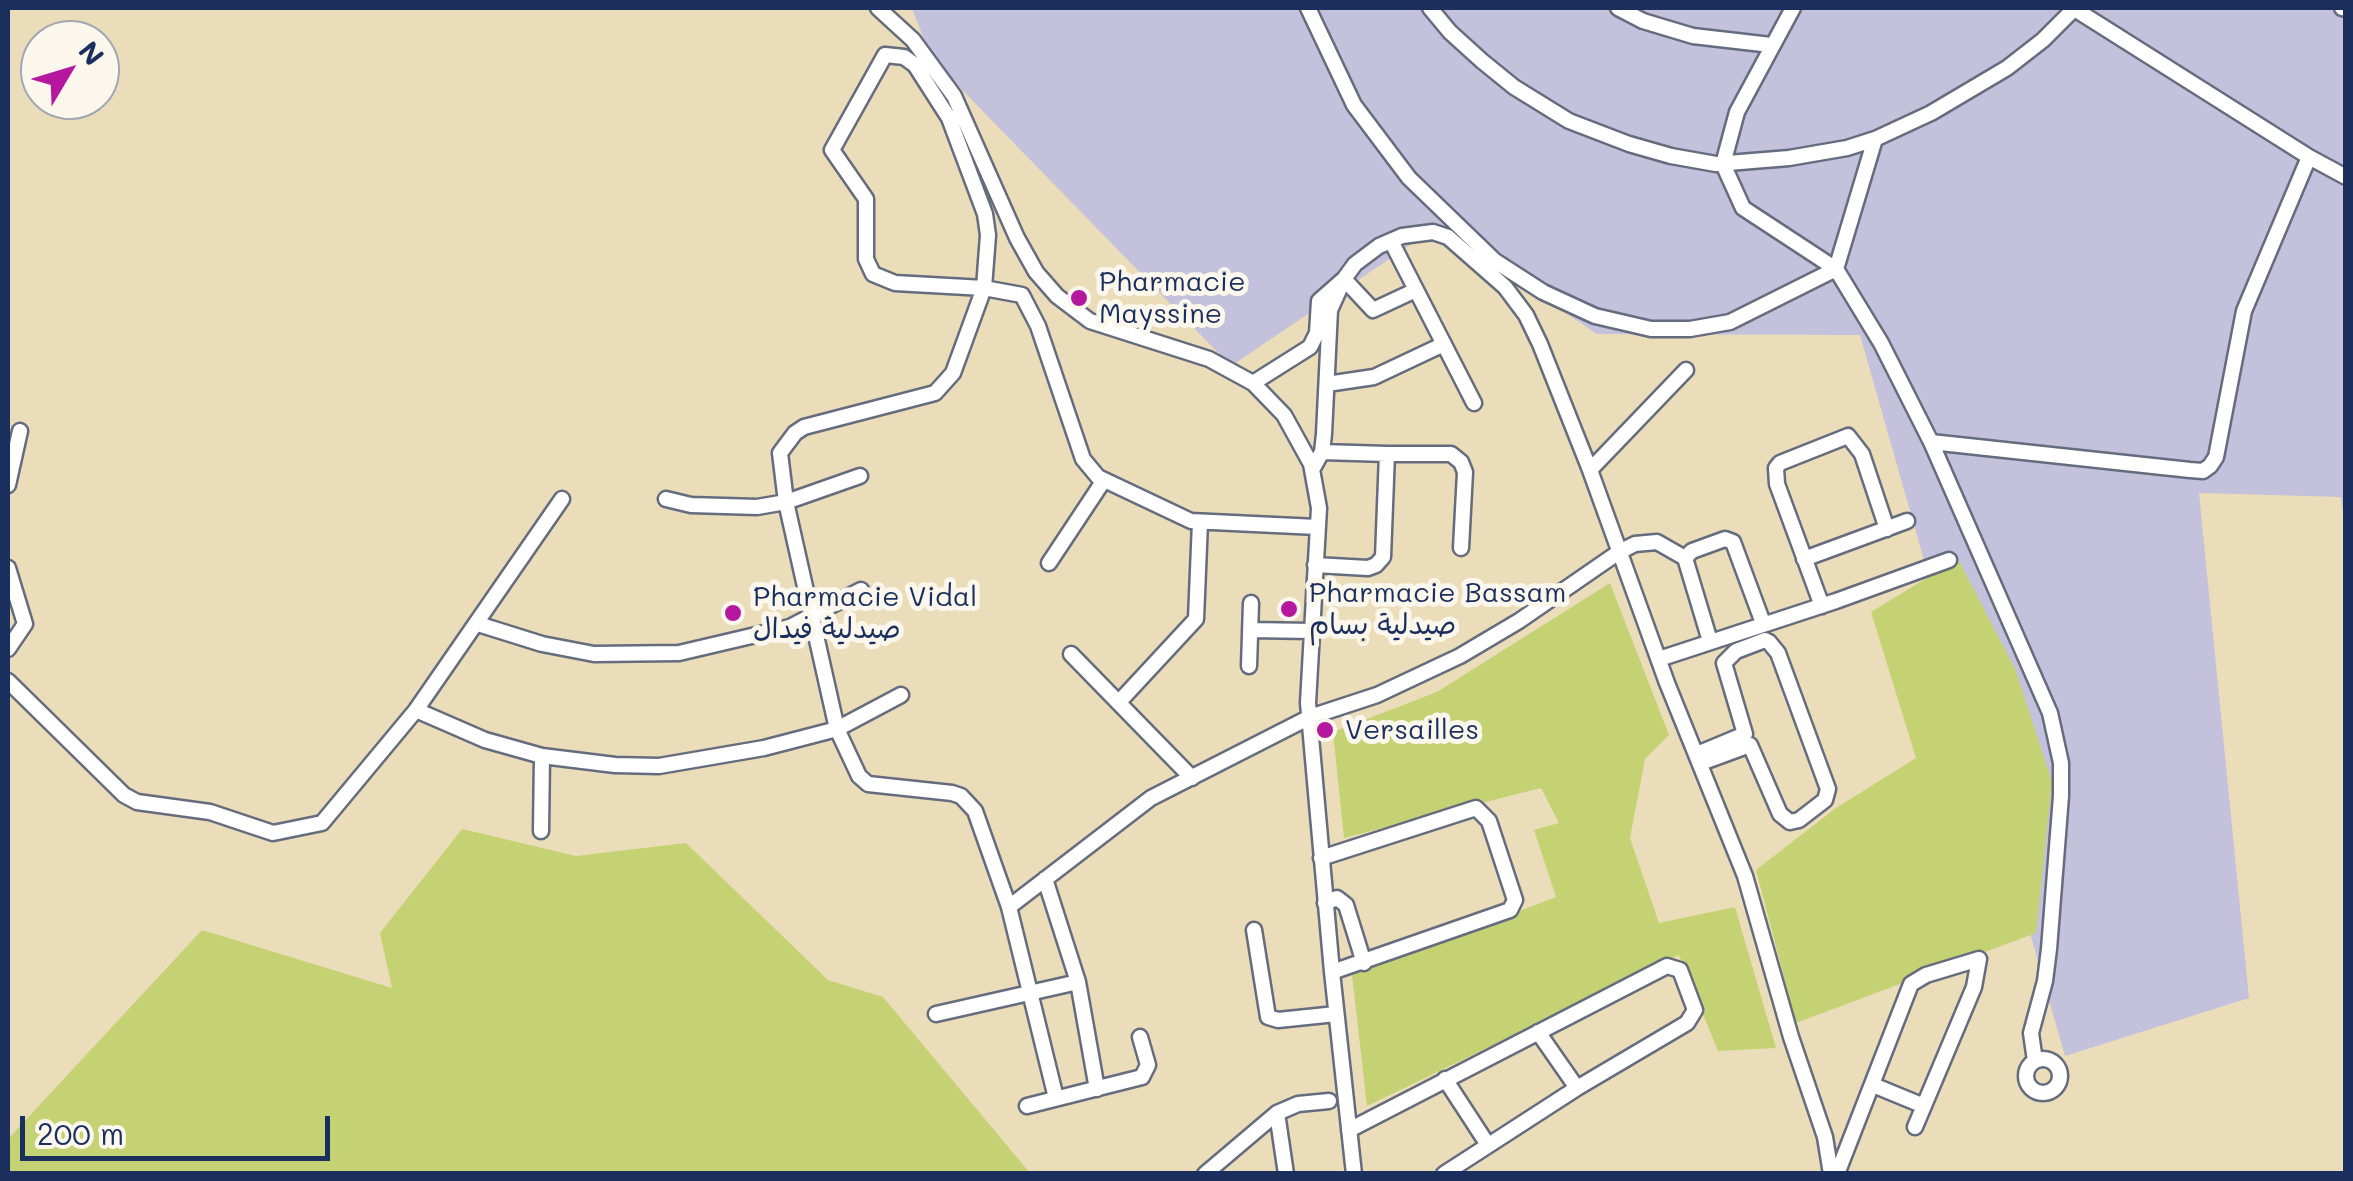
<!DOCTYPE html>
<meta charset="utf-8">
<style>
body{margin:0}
#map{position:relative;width:2353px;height:1181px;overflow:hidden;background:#ebddb9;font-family:Mali,sans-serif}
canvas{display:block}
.frame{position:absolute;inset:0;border:10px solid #1b2f5e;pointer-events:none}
.north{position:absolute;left:20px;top:20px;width:100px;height:100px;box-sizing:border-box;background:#fbf7ec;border:2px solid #a1a7b3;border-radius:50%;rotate:52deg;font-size:28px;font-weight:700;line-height:40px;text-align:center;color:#1b2f5e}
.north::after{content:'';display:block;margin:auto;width:35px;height:45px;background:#b5179e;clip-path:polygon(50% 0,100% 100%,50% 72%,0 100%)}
.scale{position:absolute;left:20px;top:1116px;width:310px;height:45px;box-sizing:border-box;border:5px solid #1b2f5e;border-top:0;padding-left:12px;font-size:30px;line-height:35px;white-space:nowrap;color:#1b2f5e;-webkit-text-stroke:8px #fbf7ec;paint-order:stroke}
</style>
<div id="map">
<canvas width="2353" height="1181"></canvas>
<div class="frame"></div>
<div class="north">N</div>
<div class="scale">200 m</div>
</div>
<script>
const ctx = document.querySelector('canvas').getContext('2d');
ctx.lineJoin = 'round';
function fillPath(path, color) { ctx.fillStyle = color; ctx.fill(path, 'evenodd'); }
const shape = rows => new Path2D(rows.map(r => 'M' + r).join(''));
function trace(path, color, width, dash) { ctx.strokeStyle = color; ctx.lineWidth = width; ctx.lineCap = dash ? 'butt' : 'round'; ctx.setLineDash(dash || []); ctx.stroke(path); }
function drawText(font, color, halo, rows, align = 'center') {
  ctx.font = font + ' Mali,"Playpen Sans Arabic",sans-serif'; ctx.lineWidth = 10; ctx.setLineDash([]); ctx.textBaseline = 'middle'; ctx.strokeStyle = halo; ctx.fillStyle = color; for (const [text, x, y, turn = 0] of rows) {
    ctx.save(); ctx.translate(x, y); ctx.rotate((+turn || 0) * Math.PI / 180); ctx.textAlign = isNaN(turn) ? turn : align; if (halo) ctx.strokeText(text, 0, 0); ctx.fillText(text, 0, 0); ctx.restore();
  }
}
const industrial = shape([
 [912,8,2345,8,2345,524,2341,497,2199,493,2249,998,2065,1056,1860,335,1597,334,1438,226,1231,366,931,58]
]);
const green = shape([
 [1958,559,2015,669,2052,782,2036,933,1796,1023,1756,870,1836,808,1916,758,1871,612],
 [1610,583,1669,735,1645,759,1630,838,1659,923,1735,907,1776,1048,1718,1051,1679,955,1367,1106,1352,975,1556,897,1534,830,1559,823,1541,788,1344,838,1333,732,1437,692],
 [462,829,576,856,686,843,828,980,883,997,1030,1173,8,1173,8,1139,202,930,392,988,380,933]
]);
const minor = shape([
 [878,8,913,40,954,96,1017,238,1036,272,1057,296,1090,321,1209,359,1253,383,1284,415,1311,464,1319,508,1308,703,1332,972,1354,1174],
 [1308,8,1354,105,1409,178,1495,261,1543,292,1595,316,1651,329,1690,329,1730,322,1836,269,1743,208,1723,164,1737,112,1793,8],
 [1430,8,1450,32,1482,61,1514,87,1569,121,1629,144,1671,156,1716,164,1789,158,1847,148,1875,139,1931,113,2007,68,2043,40,2075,8],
 [1618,8,1643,21,1693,36,1771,45],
 [2073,8,2309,157,2346,177],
 [2342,8,2346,9],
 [1875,139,1836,269,1881,343,1931,442,2050,713,2061,763,2061,796,2049,949,2045,981,2031,1033,2035,1061],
 [1391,241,1474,403],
 [1253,383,1310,347,1317,333,1319,301,1344,279,1373,310,1416,290],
 [1327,384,1374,377,1444,344],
 [1931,442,2190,470,2203,471,2210,466,2216,457,2244,311,2309,157],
 [1387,454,1451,454,1461,462,1465,472,1461,548],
 [1313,468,1322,452,1324,434,1330,310,1344,279,1355,264,1379,246,1402,236,1433,232,1448,237,1505,287,1526,315,1540,344,1590,470,1667,683,1745,876,1791,1037,1825,1137,1831,1174],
 [1590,470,1686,370],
 [8,485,20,431],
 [666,499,691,505,757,507,786,502,860,476],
 [1804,559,1907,521],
 [1049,563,1104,480],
 [1315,565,1368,568,1376,565,1383,557,1387,454,1322,452],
 [8,568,25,624,8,649],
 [1822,606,1777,484,1776,468,1780,463,1848,436,1862,454,1887,529],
 [478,624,542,644,594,654,679,653,790,627,861,590],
 [1250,630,1312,631],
 [1710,641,1685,558,1692,551,1725,539,1733,542,1763,623],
 [1071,654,1192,778],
 [1659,659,1836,601,1949,560],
 [1249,666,1251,603],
 [8,681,124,795,137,802,210,812,273,833,322,823,416,710,562,499],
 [1119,702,1196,619,1200,522],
 [416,710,485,740,542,756,615,765,659,766,764,748,837,729,901,695],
 [1697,754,1745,734,1724,663,1736,651,1765,640,1769,642,1778,653,1828,789,1825,800,1799,820,1790,822,1780,814,1750,745,1701,763],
 [541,831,542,756],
 [1321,858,1476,808,1489,821,1515,900,1510,910,1332,972],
 [1045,879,1078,982,1097,1089],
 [1325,903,1337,898,1346,905,1364,963],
 [1009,907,1151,798,1310,717,1377,695,1460,656,1519,621,1619,552,1635,544,1657,542,1685,558],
 [1254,930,1268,1017,1278,1020,1336,1014],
 [936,1014,1078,982],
 [1538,1032,1577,1088],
 '2026 1076a17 17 0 1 1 34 0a17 17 0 1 1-34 0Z',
 [1445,1079,1488,1145],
 [1873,1085,1924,1106],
 [1056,1098,1009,907,975,811,961,796,952,793,868,784,859,776,837,729,786,502,780,453,795,433,804,427,935,393,953,373,984,288,988,235,985,214,949,118,915,65,904,57,885,55,832,150,866,199,866,259,873,274,895,283,984,288,1022,295,1038,326,1083,459,1098,477,1191,521,1317,527],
 [1027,1106,1142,1077,1148,1065,1140,1037],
 [1277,1113,1286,1174],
 [1349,1130,1667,966,1680,970,1695,1010,1687,1023,1577,1088,1444,1174],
 [1205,1174,1277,1113,1298,1104,1329,1101],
 [1837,1174,1911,984,1926,975,1979,959,1974,987,1915,1127]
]);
const markers = [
 [1079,298,10,"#b5179e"],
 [1289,609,10,"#b5179e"],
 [733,613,10,"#b5179e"],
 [1325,730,10,"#b5179e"]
];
const poiNames = [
 ["Pharmacie",1099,282],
 ["Mayssine",1099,314],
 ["Pharmacie Bassam",1309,593],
 ["صيدلية بسام",1309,625],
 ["Pharmacie Vidal",753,597],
 ["صيدلية فيدال",753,629],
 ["Versailles",1345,730]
];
fillPath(industrial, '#c3c1db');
fillPath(green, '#c5d273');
trace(minor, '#646c7e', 19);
trace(minor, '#fff', 14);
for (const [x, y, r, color] of markers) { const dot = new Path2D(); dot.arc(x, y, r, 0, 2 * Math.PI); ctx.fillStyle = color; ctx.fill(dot); trace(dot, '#fbf7ec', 4); }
drawText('28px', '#1b2f5e', '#fbf7ec', poiNames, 'left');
</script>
